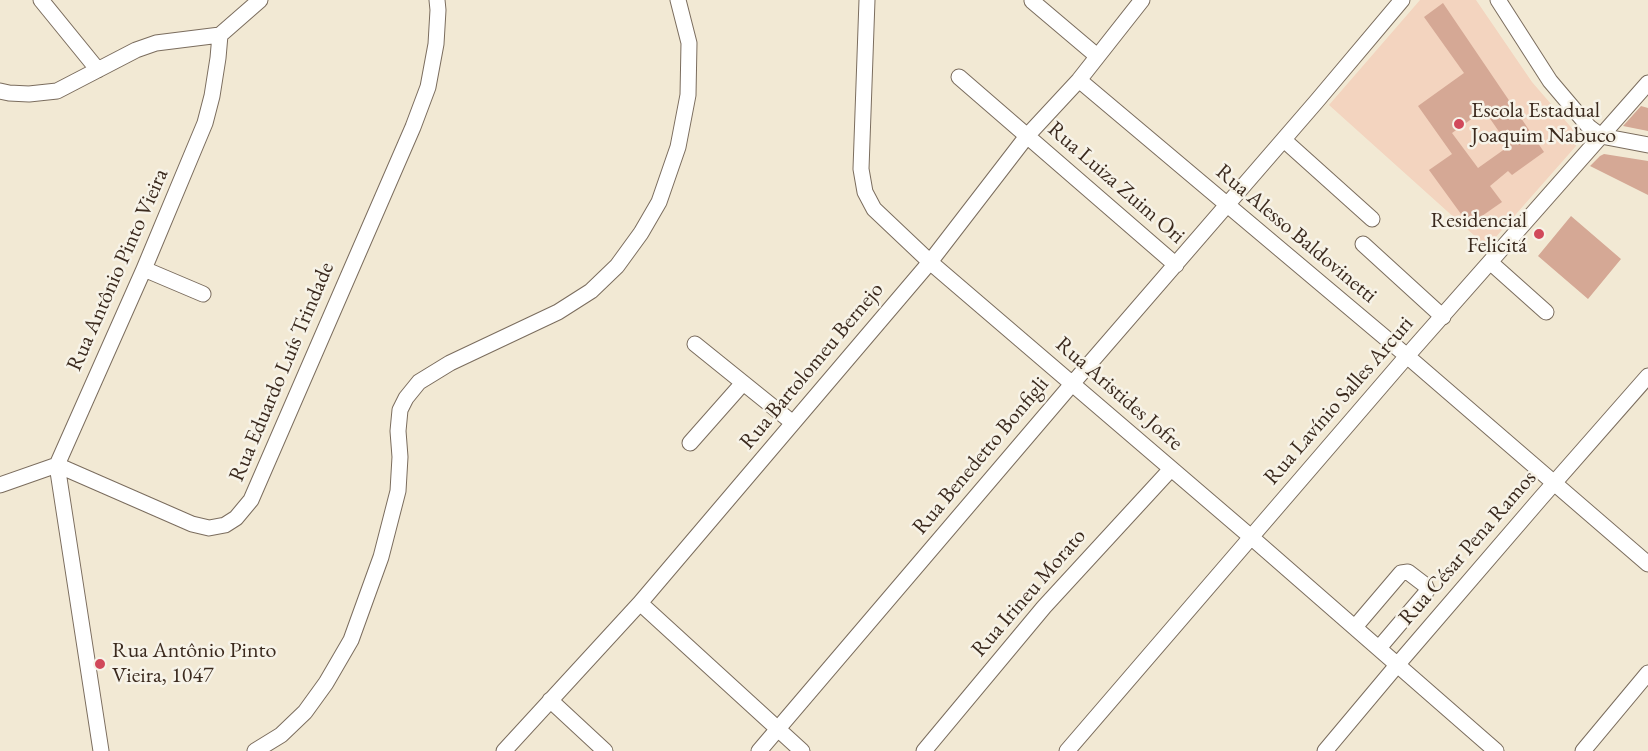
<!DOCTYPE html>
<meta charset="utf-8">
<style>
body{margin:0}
canvas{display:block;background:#f2e9d4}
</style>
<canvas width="1648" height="751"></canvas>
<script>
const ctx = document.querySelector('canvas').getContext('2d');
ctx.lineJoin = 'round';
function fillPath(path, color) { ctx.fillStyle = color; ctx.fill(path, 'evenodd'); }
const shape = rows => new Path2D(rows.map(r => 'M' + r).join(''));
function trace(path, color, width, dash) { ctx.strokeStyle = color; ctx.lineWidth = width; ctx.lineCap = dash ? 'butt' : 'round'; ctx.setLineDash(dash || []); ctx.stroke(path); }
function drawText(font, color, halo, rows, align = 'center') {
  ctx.font = font + ' "EB Garamond",serif'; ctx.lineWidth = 5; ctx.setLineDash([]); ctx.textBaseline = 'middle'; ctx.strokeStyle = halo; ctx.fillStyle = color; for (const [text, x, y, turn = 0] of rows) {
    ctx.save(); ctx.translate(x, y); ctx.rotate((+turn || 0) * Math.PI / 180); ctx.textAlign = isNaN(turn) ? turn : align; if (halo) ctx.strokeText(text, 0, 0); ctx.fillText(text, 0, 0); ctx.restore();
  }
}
const built = shape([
 [1420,0,1476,0,1532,82,1576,133,1576,146,1487,247,1329,105]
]);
const building = shape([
 [1443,3,1544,152,1512,175,1508,171,1490,186,1502,202,1469,225,1429,170,1452,154,1418,106,1464,73,1424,17],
 [1484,110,1509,146,1478,168,1452,133],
 [1641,106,1648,108,1648,131,1623,126],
 [1604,154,1648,161,1648,195,1590,166,1600,156],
 [1571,216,1621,259,1588,299,1538,256]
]);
const minor = shape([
 [41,0,98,70],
 [867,0,861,169,865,192,874,209,930,262,1251,537,1496,751],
 [1498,0,1550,81,1589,127,1601,136,1648,145],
 [1032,1,1097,56],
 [220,35,260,0],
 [959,77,1176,265],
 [1079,80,1407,356,1648,564],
 [0,91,9,93,29,94,57,91,136,50,156,43,220,35],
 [1284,140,1372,219],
 [1363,244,1443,317],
 [1490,262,1546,312],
 [144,269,203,294],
 [695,344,793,423],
 [690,443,743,383],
 [0,485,57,465,192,524,209,528,225,525,236,518,251,500,413,127,428,87,436,44,438,10,437,0],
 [640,603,802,751],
 [1355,627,1401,573,1408,572,1425,585,1427,590,1425,594,1379,648],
 [550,700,605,751],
 [101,751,57,465,144,269,205,123,212,96,218,58,220,35],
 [255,751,281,735,305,712,326,683,351,640,381,557,398,491,400,457,398,431,400,410,406,398,419,382,450,363,558,312,591,291,617,266,641,233,659,202,678,147,688,95,689,43,678,0],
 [504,751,640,603,793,423,930,262,1027,136,1079,80,1142,0],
 [759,751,1072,384,1316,102,1402,0],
 [924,751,1044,607,1171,469],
 [1067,751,1407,356,1648,83],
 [1325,751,1398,664,1540,499,1648,376],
 [1583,751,1648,673]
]);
const markers = [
 [1459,124,6,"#d1495b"],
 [1539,234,6,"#d1495b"],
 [100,664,6,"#d1495b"]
];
const poiNames = [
 ["Escola Estadual",1471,111],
 ["Joaquim Nabuco",1471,136],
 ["Residencial",1527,221,"right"],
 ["Felicitá",1527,246,"right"],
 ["Rua Antônio Pinto",112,651],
 ["Vieira, 1047",112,676]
];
const streetNames = [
 ["Rua Luiza Zuim Ori",1116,183,41],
 ["Rua Alesso Baldovinetti",1296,234,40],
 ["Rua Antônio Pinto Vieira",118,270,-66],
 ["Rua Bartolomeu Bernejo",812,366,-50],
 ["Rua Eduardo Luís Trindade",282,372,-67],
 ["Rua Aristides Jofre",1119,394,41],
 ["Rua Lavínio Salles Arcuri",1339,401,-49],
 ["Rua Benedetto Bonfigli",981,456,-50],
 ["Rua César Pena Ramos",1468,548,-49],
 ["Rua Irineu Morato",1029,593,-49]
];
fillPath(built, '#f3d4bf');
fillPath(building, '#d5a895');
trace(minor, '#7b6d5e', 17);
trace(minor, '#fff', 15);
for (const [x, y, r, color] of markers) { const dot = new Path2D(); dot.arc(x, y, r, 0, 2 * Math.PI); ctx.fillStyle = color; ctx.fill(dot); trace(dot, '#f7f3e8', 2); }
drawText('22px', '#3b2a1e', '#f7f3e8', poiNames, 'left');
drawText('22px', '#3b2a1e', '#f7f3e8', streetNames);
</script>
